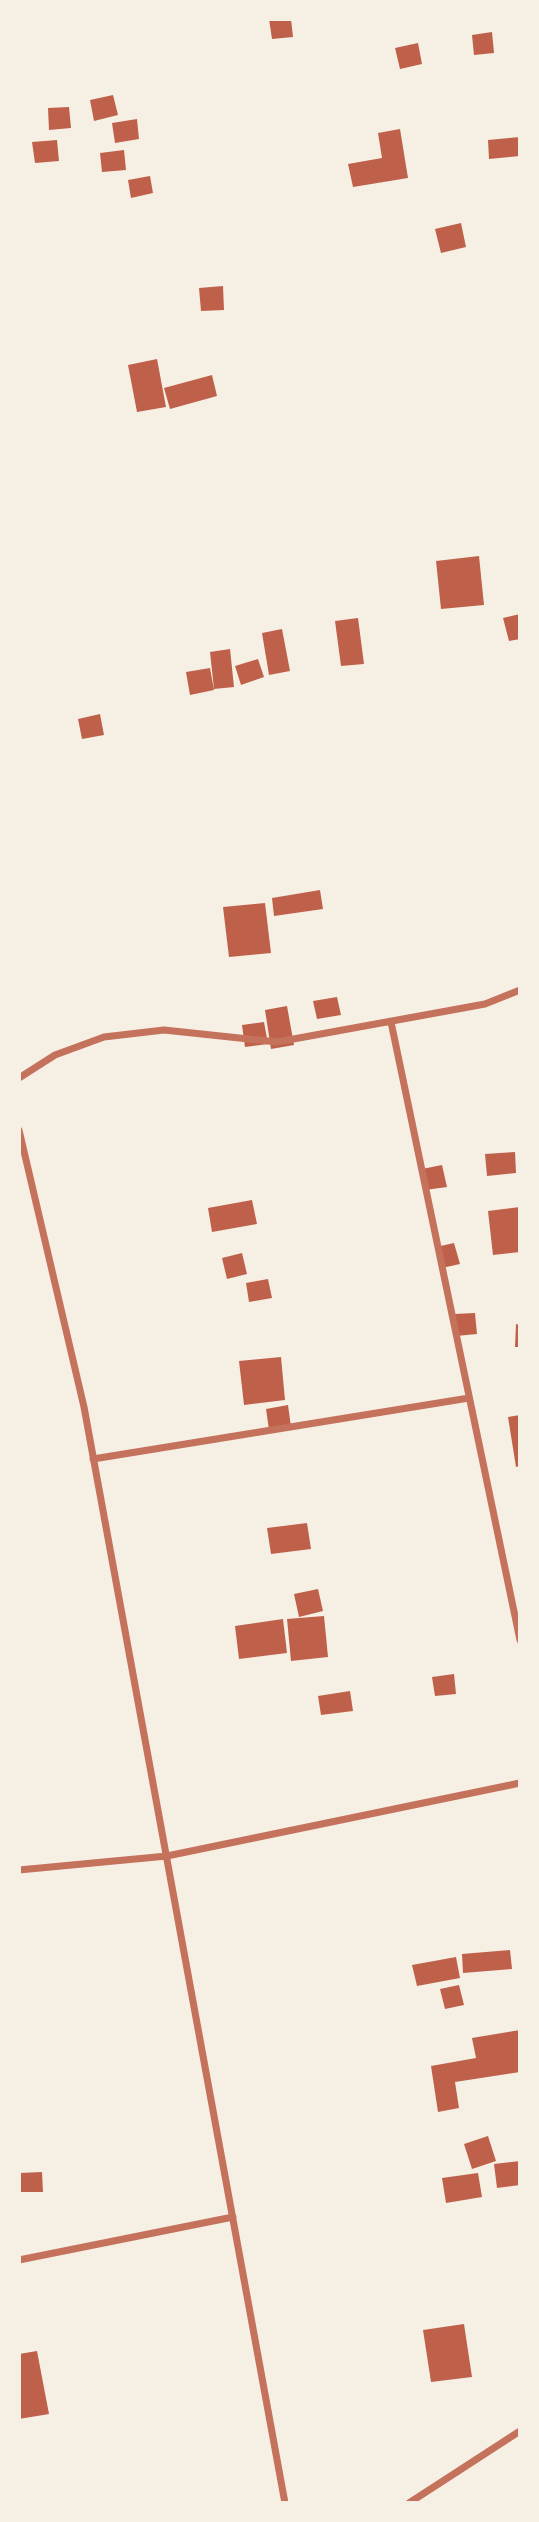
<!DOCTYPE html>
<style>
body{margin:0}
#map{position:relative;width:539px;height:2522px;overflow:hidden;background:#f6efe4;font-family:"Zilla Slab",serif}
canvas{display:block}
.frame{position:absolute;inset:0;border:21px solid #f6efe4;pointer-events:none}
</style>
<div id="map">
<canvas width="539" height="2522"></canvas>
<div class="frame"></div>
</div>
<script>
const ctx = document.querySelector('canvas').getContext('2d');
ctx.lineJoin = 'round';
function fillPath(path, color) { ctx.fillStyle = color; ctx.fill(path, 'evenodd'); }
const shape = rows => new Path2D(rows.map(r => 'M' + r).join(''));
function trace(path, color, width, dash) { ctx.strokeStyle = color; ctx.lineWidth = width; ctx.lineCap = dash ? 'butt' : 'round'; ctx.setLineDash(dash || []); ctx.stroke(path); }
const building = shape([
 [269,19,291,19,293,37,272,39],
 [492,32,494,53,474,55,472,35],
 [418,43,422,64,400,69,395,48],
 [113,95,118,115,94,121,90,100],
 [69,107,71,128,49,130,48,108],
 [137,119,139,139,115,143,112,123],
 [400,129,408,178,353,187,348,164,382,158,378,133],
 [520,137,520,156,489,159,488,140],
 [57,140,59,161,35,163,32,142],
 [124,150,126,170,102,172,100,153],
 [150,176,153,193,131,198,128,180],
 [461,223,466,247,441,253,435,229],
 [223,286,224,310,201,311,199,288],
 [157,359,166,407,137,412,128,365],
 [212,375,217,396,170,409,164,388],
 [479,556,484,605,441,609,436,561],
 [520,614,520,639,509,641,503,618],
 [358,618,364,664,341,666,335,621],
 [282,629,290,671,269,675,262,633],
 [230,649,234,687,214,689,210,652],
 [258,659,264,677,241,685,235,666],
 [210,668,214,690,190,695,186,672],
 [100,714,104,735,82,739,78,719],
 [320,890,323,909,274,916,272,898],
 [265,903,271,953,229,957,223,907],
 [337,997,341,1015,317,1019,313,1001],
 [287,1006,294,1045,271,1049,265,1010],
 [264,1022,268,1044,245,1047,242,1025],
 [515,1152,516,1173,487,1176,485,1154],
 [442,1165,447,1187,425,1190,422,1169],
 [252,1200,257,1224,212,1232,208,1208],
 [520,1207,520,1252,493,1255,488,1211],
 [454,1243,460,1264,442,1268,436,1247],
 [242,1253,247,1274,227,1279,222,1258],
 [268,1279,272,1298,249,1302,246,1283],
 [475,1313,477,1334,456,1336,454,1314],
 [516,1324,520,1325,520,1347,515,1347],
 [281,1357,285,1400,244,1405,239,1361],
 [288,1405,291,1427,269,1430,266,1409],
 [520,1415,520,1466,516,1467,508,1417],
 [307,1523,311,1549,271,1554,267,1528],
 [318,1589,323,1611,299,1617,294,1594],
 [324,1616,328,1657,291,1661,287,1619],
 [283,1619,287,1653,239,1659,235,1626],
 [454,1674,456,1694,435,1696,432,1677],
 [350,1691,353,1711,321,1715,318,1696],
 [510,1950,512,1969,463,1973,462,1954],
 [456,1957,460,1978,417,1986,412,1965],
 [459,1985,464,2005,445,2009,440,1989],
 [520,2030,520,2072,455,2082,459,2108,438,2112,431,2066,476,2058,472,2038],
 [488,2136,496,2161,472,2169,464,2144],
 [520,2161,520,2185,497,2188,494,2164],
 [42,2172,43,2192,19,2192,19,2173],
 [478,2173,482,2197,446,2203,442,2178],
 [464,2324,472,2377,431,2382,423,2330],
 [37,2351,49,2414,19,2419,19,2354]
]);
const minor = shape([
 [391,1022,520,1640],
 [19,1078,55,1055,104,1037,164,1030,277,1042,485,1004,520,990],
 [19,1130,84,1407,285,2503],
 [93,1459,469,1398],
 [19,1870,167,1856,520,1783],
 [19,2260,233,2217],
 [409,2503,520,2431]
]);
fillPath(building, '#bf614a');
trace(minor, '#c5725c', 7);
</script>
